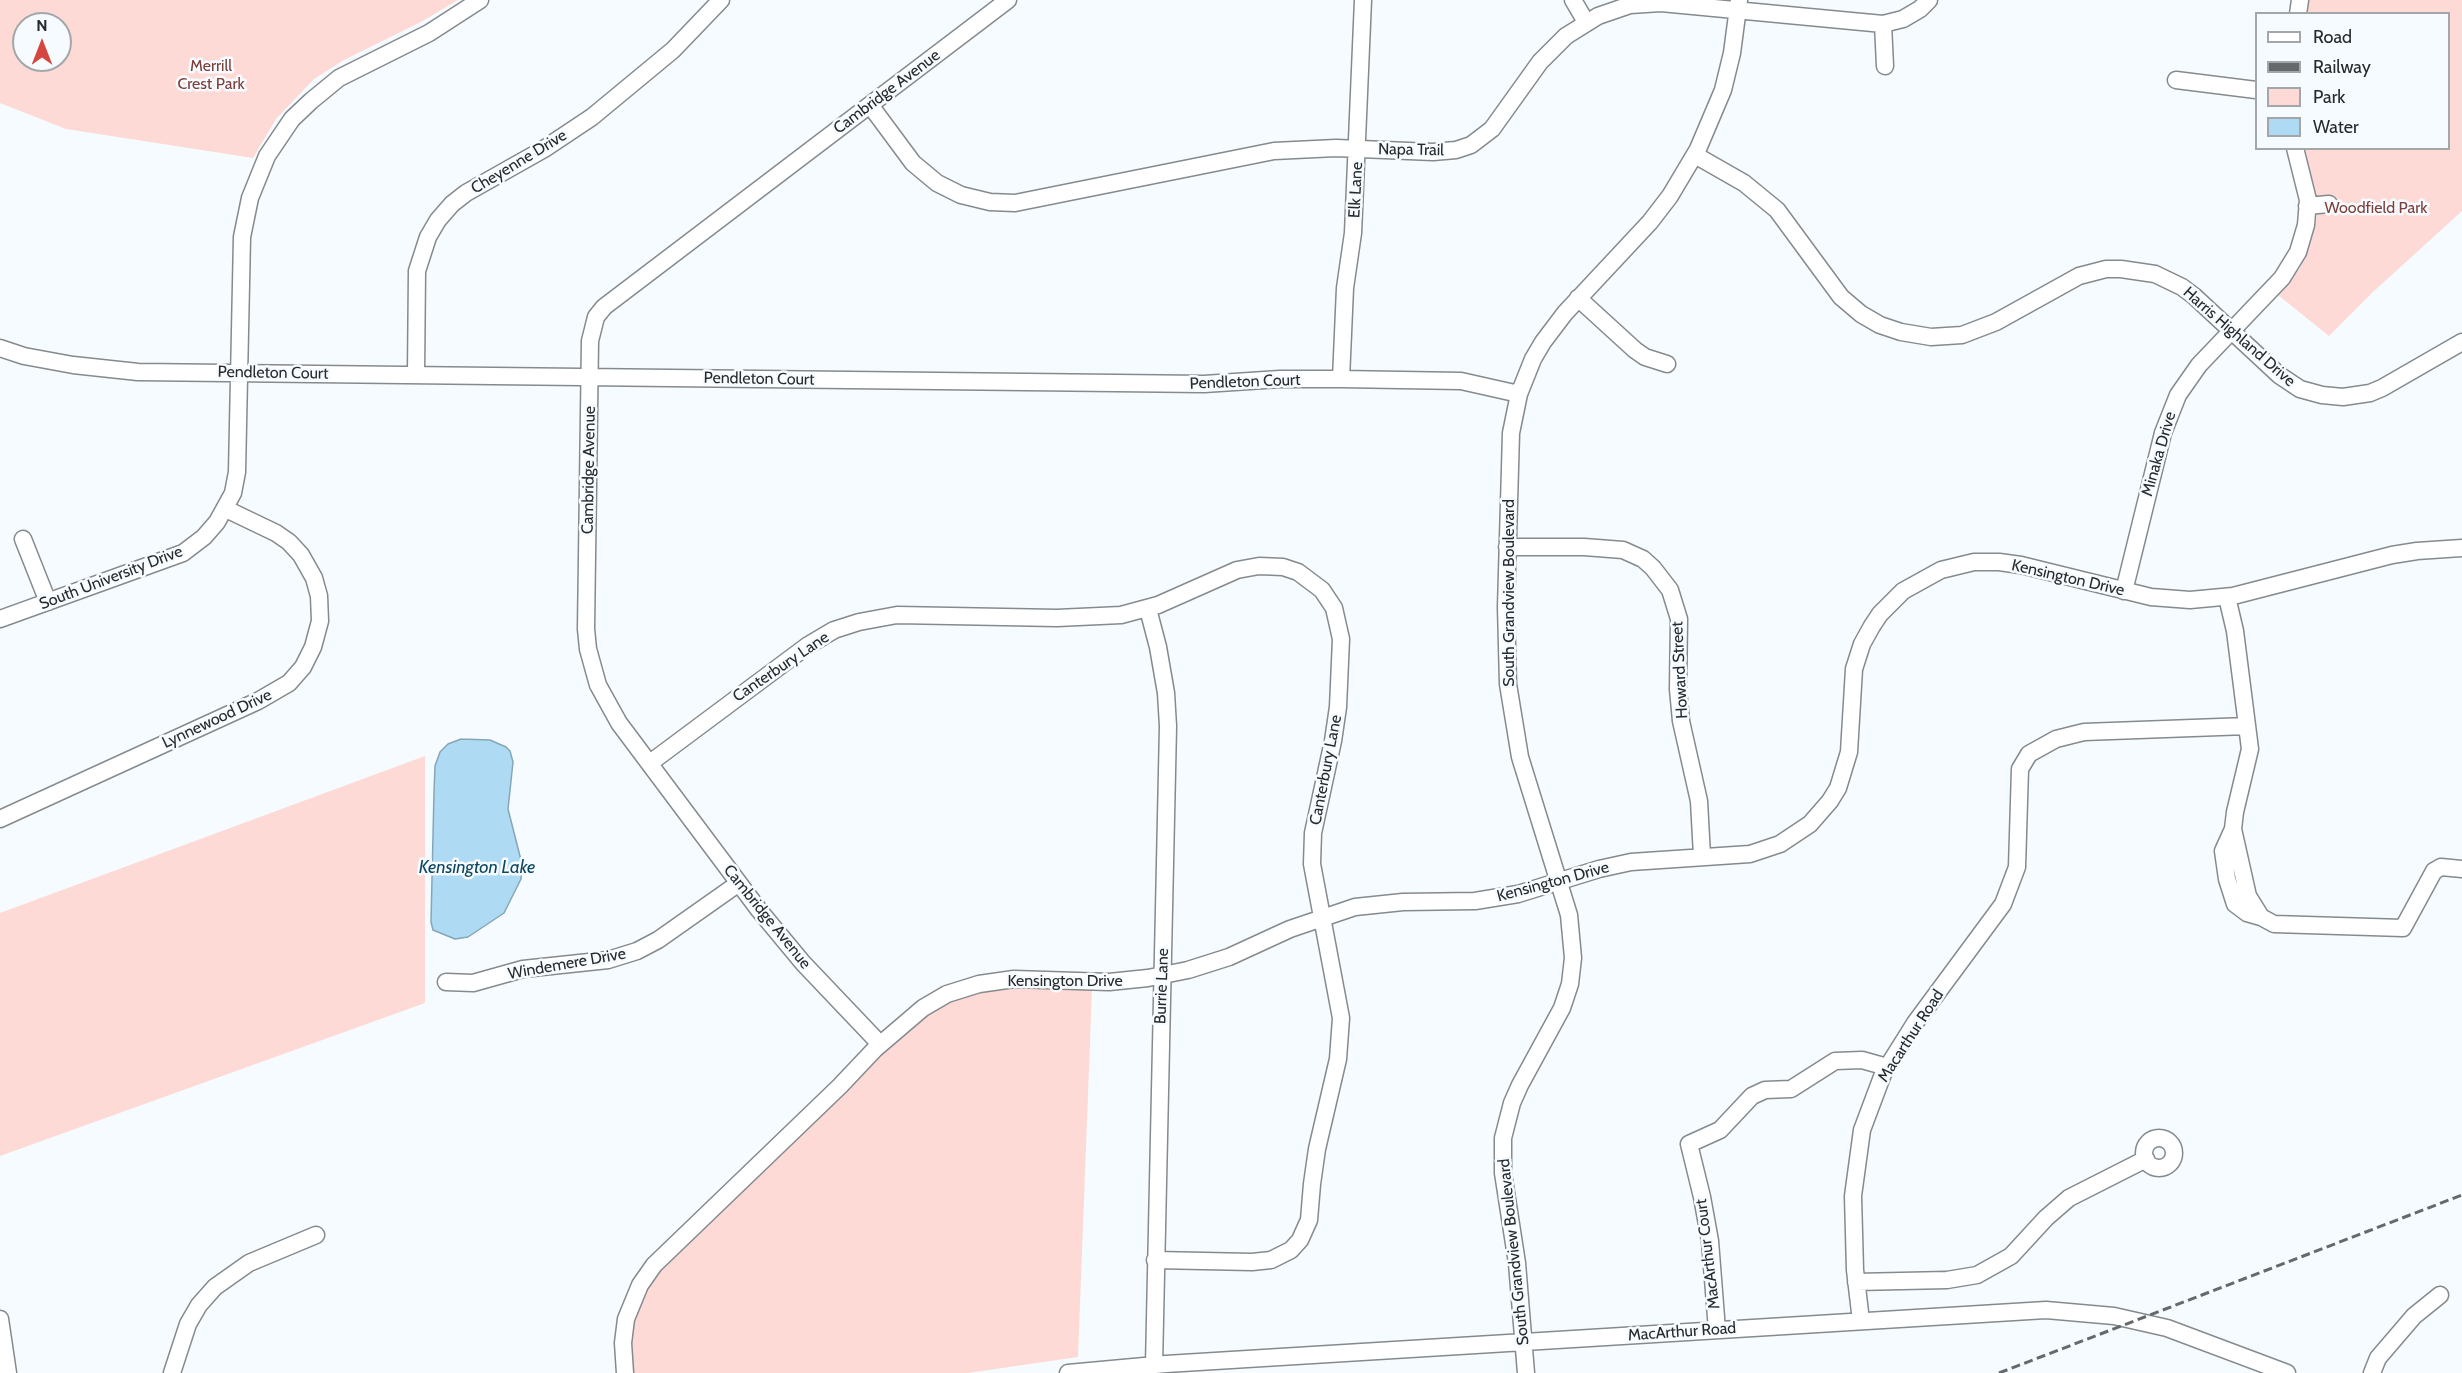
<!DOCTYPE html>
<style>
body{margin:0}
#map{position:relative;width:2462px;height:1373px;overflow:hidden;background:#f6fbff;font-family:Cabin,sans-serif}
canvas{display:block}
.legend{position:absolute;left:2255px;top:12px;width:195px;height:138px;box-sizing:border-box;background:#f6fbff;border:2px solid #a3a7aa;margin:0;padding:8px 10px;list-style:none;font-size:18px;color:#27292b}
.legend li{display:flex;align-items:center;gap:12px;height:30px}
.legend b{width:30px;border:2px solid #a3a7aa}
.north{position:absolute;left:12px;top:12px;width:60px;height:60px;box-sizing:border-box;background:#f6fbff;border:2px solid #a3a7aa;border-radius:50%;rotate:0deg;font-size:16px;font-weight:700;line-height:24px;text-align:center;color:#27292b}
.north::after{content:'';display:block;margin:auto;width:21px;height:27px;background:#d54641;clip-path:polygon(50% 0,100% 100%,50% 72%,0 100%)}
</style>
<div id="map">
<canvas width="2462" height="1373"></canvas>
<ul class="legend">
<li><b style="height:8px;background:#fff"></b>Road</li>
<li><b style="height:8px;background:#66696c"></b>Railway</li>
<li><b style="height:16px;background:#fddad6"></b>Park</li>
<li><b style="height:16px;background:#aedbf3"></b>Water</li>
</ul>
<div class="north">N</div>
</div>
<script>
const ctx = document.querySelector('canvas').getContext('2d');
ctx.lineJoin = 'round';
function fillPath(path, color) { ctx.fillStyle = color; ctx.fill(path, 'evenodd'); }
const shape = rows => new Path2D(rows.map(r => 'M' + r).join(''));
function trace(path, color, width, dash) { ctx.strokeStyle = color; ctx.lineWidth = width; ctx.lineCap = dash ? 'butt' : 'round'; ctx.setLineDash(dash || []); ctx.stroke(path); }
function drawText(font, color, halo, rows, align = 'center') {
  ctx.font = font + ' Cabin,sans-serif'; ctx.lineWidth = 5; ctx.setLineDash([]); ctx.textBaseline = 'middle'; ctx.strokeStyle = halo; ctx.fillStyle = color; for (const [text, x, y, turn = 0] of rows) {
    ctx.save(); ctx.translate(x, y); ctx.rotate((+turn || 0) * Math.PI / 180); ctx.textAlign = isNaN(turn) ? turn : align; if (halo) ctx.strokeText(text, 0, 0); ctx.fillText(text, 0, 0); ctx.restore();
  }
}
const green = shape([
 [0,0,458,0,421,22,344,60,314,79,276,119,253,158,66,129,0,103],
 [24,24,60,24,60,60,24,60],
 [2309,0,2462,0,2462,211,2373,292,2329,336,2278,295,2300,268,2313,235,2317,215,2315,193,2305,149,2448,148,2448,14,2307,13],
 [425,756,425,1003,0,1156,0,913],
 [998,985,1092,989,1078,1357,968,1373,632,1373,630,1329,648,1282,866,1067,931,1008]
]);
const water = shape([
 [461,739,490,740,506,747,510,751,513,762,508,809,522,864,521,879,504,913,468,937,455,939,433,930,431,922,434,792,435,766,440,752,448,744,461,739]
]);
const minor = shape([
 [1573,0,1586,22],
 [2298,14,2300,0],
 [1883,24,1885,66],
 [2176,80,2256,90],
 [870,105,913,163,937,183,961,195,990,202,1015,203,1274,151,1336,148,1433,152,1456,150,1471,145,1492,129,1540,62,1566,36,1598,16,1630,5,1661,3,1883,24,1903,19,1920,9,1929,0],
 [1695,155,1744,183,1777,210,1841,297,1861,314,1880,325,1901,332,1931,337,1962,335,1996,322,2079,276,2106,269,2121,269,2155,274,2182,287,2194,296,2279,375,2300,389,2322,395,2343,397,2370,393,2382,388,2462,342],
 [2307,206,2329,204],
 [1578,298,1635,350,1645,357,1667,364],
 [0,348,24,356,73,365,138,372,1204,384,1280,379,1341,379,1461,381,1519,394],
 [416,374,417,271,428,237,438,220,452,204,466,193,544,149,592,117,673,50,721,0],
 [1341,379,1345,288,1353,233,1363,0],
 [23,539,48,602],
 [1507,547,1584,547,1623,550,1643,559,1653,568,1670,590,1679,619,1678,689,1681,721,1699,801,1702,856],
 [2124,591,2163,433,2178,395,2199,365,2282,278,2298,252,2306,225,2308,200,2295,148],
 [2227,597,2235,631,2250,749,2235,812,2233,829,2248,896,2261,917],
 [1148,609,1158,647,1166,693,1168,726,1154,1365],
 [0,619,183,553,204,537,217,522,233,493,237,472,242,237,250,198,267,156,292,119,311,101,339,78,429,33,480,0],
 [650,763,807,646,834,630,859,622,897,615,1057,618,1121,615,1158,605,1237,570,1259,566,1283,567,1298,572,1322,590,1334,608,1341,639,1338,707,1333,741,1313,833,1312,864,1341,1018,1338,1059,1317,1149,1312,1184,1309,1220,1300,1240,1291,1250,1271,1260,1252,1262,1155,1260],
 [0,819,258,701,289,683,303,667,313,647,320,621,319,596,314,578,301,555,289,542,276,533,226,509],
 [2233,829,2223,851,2227,879,2235,904,2247,913,2261,917,2274,924,2403,928,2434,871,2441,867,2462,869],
 [446,982,473,983,523,969,608,960,637,951,658,940,739,883],
 [880,1044,803,963,759,910,619,723,598,685,588,649,586,629,590,341,596,317,604,307,1008,0],
 '2144 1153a15 15 0 1 1 30 0a15 15 0 1 1-30 0Z',
 [1856,1282,1947,1280,1977,1275,2011,1256,2046,1218,2069,1198,2146,1159],
 [0,1319,8,1373],
 [1861,1321,1855,1270,1853,1196,1862,1130,1883,1074,1915,1023,2003,904,2017,867,2020,769,2029,754,2056,739,2084,732,2247,726],
 [1717,1330,1710,1241,1702,1197,1689,1144,1720,1130,1752,1096,1765,1090,1791,1089,1835,1061,1862,1060,1887,1067],
 [172,1373,188,1324,199,1305,215,1287,249,1263,316,1235],
 [625,1373,623,1343,626,1319,640,1285,654,1265,840,1086,875,1049,923,1008,947,994,979,984,1014,979,1109,982,1148,978,1188,970,1229,957,1290,929,1355,907,1403,902,1475,901,1518,894,1599,869,1631,862,1750,854,1780,844,1810,824,1830,801,1838,788,1849,752,1854,669,1862,644,1872,626,1880,614,1903,591,1941,570,1974,562,1999,562,2021,565,2151,597,2190,600,2233,596,2392,555,2417,551,2462,548],
 [1068,1373,1166,1364,2046,1310,2114,1316,2167,1328,2287,1373],
 [1526,1373,1517,1263,1503,1173,1503,1138,1512,1103,1520,1085,1562,1008,1570,984,1573,958,1569,915,1520,757,1508,684,1506,607,1511,433,1519,394,1533,359,1543,342,1565,313,1650,222,1670,196,1698,149,1723,90,1732,53,1739,0],
 [2372,1373,2378,1358,2414,1316,2440,1295]
]);
const rail = shape([
 [1999,1373,2462,1195]
]);
const parkNames = [
 ["Merrill",211,66],
 ["Crest Park",211,84],
 ["Woodfield Park",2376,208]
];
const streetNames = [
 ["Cambridge Avenue",887,92,-37],
 ["Napa Trail",1411,150,1],
 ["Cheyenne Drive",519,162,-31],
 ["Elk Lane",1356,190,-87],
 ["Harris Highland Drive",2239,337,41],
 ["Pendleton Court",273,373,1],
 ["Pendleton Court",759,379,1],
 ["Pendleton Court",1245,382,-2],
 ["Minaka Drive",2159,454,-74],
 ["Cambridge Avenue",589,470,-89],
 ["South University Drive",111,578,-21],
 ["Kensington Drive",2068,578,13],
 ["South Grandview Boulevard",1509,593,-90],
 ["Canterbury Lane",781,667,-34],
 ["Howard Street",1680,670,-93],
 ["Lynnewood Drive",217,719,-25],
 ["Canterbury Lane",1326,770,-79],
 ["Kensington Drive",1553,882,-15],
 ["Cambridge Avenue",767,917,51],
 ["Windemere Drive",567,964,-10],
 ["Kensington Drive",1065,981],
 ["Burrie Lane",1162,986,-88],
 ["Macarthur Road",1911,1036,-57],
 ["South Grandview Boulevard",1514,1252,-96],
 ["MacArthur Court",1708,1254,-97],
 ["MacArthur Road",1682,1332,-4]
];
const waterNames = [
 ["Kensington Lake",477,868]
];
fillPath(green, '#fddad6');
fillPath(water, '#aedbf3');
trace(water, '#86a6b7', 1.5);
trace(minor, '#848a8e', 19);
trace(minor, '#fff', 16);
trace(rail, '#66696c', 3, [9, 4.5]);
drawText('16px', '#7d3f39', '#f6fbff', parkNames);
drawText('16px', '#27292b', '#f6fbff', streetNames);
drawText('italic 18px', '#0d475f', '#f6fbff', waterNames);
</script>
